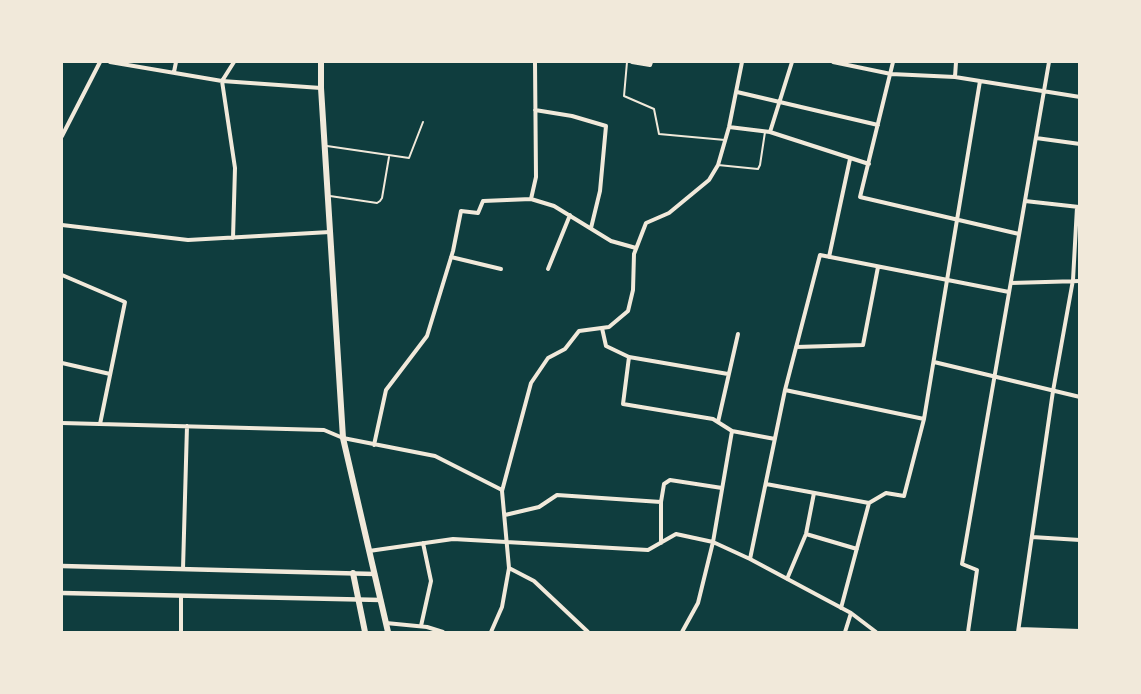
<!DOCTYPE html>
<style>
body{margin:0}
#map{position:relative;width:1141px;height:694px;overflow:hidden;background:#0f3d3e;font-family:Spectral,serif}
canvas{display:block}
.frame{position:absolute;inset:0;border:63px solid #f1e9da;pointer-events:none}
</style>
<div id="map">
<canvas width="1141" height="694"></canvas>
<div class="frame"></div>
</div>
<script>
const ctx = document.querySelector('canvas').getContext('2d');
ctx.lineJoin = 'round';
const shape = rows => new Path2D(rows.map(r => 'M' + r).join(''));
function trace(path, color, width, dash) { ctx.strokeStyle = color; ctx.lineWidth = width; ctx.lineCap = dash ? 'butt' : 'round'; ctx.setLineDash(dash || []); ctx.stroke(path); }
const service = shape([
 [627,62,624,96,654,109,659,134,725,140],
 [327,146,409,158,423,122],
 [718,165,758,169,760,165,765,132],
 [330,196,377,203,380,201,382,198,389,157]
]);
const minor = shape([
 [110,62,222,81,321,88],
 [632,62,650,65,651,62],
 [833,62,891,74,955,77,1080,97],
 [893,62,860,197,1019,234],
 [174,72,176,62],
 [955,77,956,62],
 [737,92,878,125],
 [535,110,572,116,606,126,600,191,591,228],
 [729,127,770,132,869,164],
 [770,132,792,62],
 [62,136,100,62],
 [1036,138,1080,144],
 [531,199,536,177,535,62],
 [1025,201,1079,207],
 [62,225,188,240,330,232],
 [233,238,235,168,222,81,234,62],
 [451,257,501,269],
 [829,257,850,159],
 [548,269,570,215],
 [62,275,125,302,100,424],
 [1011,283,1080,281],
 [602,328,606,346,629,357,728,374],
 [796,347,863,345,878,267],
 [629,357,623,404,713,419,732,431],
 [934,362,1080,397],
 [62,363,110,374],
 [785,390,820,255,1009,292],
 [718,422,738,334],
 [62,423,324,430,343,438,435,456,502,490],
 [374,445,386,390,427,336,453,251,461,211,478,213,483,201,531,199,554,206,611,241,636,248],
 [766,484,869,503],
 [661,502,664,484,670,480,722,488],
 [505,515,539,507,557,495,661,502,661,543],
 [806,534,857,549],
 [1032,537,1080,540],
 [369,551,453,539,648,550,676,534,713,542,750,559,851,613,876,632],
 [750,559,785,390,924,419,980,81],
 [509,568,534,581,588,632],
 [183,569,187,426],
 [787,579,806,534,814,493],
 [181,596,181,632],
 [841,608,869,503,886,493,904,496,924,419],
 [386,623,427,627,443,632],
 [421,626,431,581,423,543],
 [1019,629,1080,631],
 [491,632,502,607,509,568,502,491,531,383,548,358,565,349,579,331,609,327,628,311,633,290,634,254,646,223,669,213,709,180,718,165,729,127,742,62],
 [682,632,698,603,713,542,732,431,775,439],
 [845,632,851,613],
 [968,632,977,570,962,564,1049,62],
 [1018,632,1053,391,1073,280,1077,207]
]);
const tertiary = shape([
 [62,566,375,574],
 [62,593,381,600]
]);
const primary = shape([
 [321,62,321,88,343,438,388,632],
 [353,573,365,632]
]);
trace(service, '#f1e9da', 2);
trace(minor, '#f1e9da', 4);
trace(tertiary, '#f1e9da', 4.5);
trace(primary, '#f1e9da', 6);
</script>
